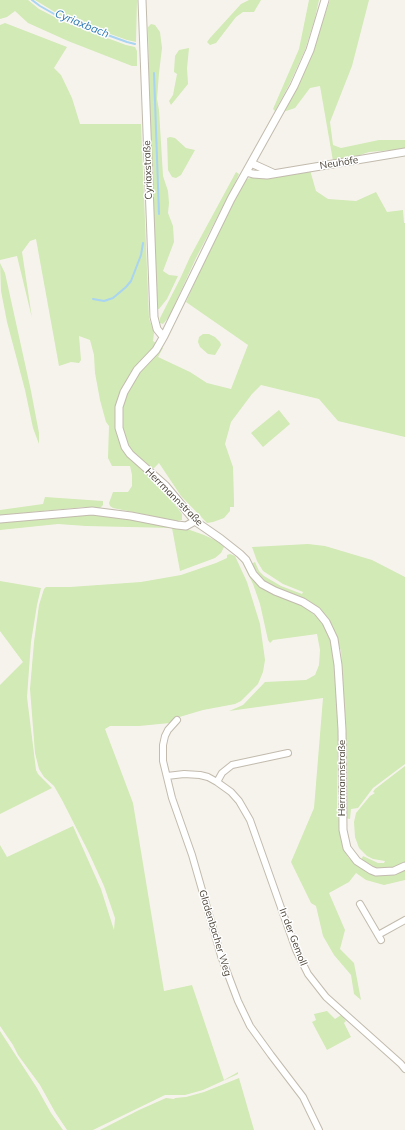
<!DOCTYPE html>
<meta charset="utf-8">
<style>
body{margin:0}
canvas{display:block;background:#f6f3ec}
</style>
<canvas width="405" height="1130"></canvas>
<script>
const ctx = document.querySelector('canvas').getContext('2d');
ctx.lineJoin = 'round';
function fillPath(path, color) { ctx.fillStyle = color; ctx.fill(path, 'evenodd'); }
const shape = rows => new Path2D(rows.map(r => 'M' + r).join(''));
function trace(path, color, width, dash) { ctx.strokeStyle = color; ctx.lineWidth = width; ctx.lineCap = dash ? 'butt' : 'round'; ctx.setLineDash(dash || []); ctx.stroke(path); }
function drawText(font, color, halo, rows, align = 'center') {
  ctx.font = font + ' Mulish,sans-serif'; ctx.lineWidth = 3; ctx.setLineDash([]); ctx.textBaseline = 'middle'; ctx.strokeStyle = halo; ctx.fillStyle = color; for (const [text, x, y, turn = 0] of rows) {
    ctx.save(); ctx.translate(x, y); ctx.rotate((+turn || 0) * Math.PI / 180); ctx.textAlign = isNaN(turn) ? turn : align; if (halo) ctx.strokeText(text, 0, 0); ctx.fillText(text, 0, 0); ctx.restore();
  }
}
const green = shape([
 [0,0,28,0,39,9,64,22,126,45,135,47,137,51,137,66,132,66,68,41,28,23,15,11,7,17,0,19],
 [35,0,137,0,136,42,127,40,63,17],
 [249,0,261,0,254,12,243,12,236,17,216,43,210,45,207,42,210,38,241,4],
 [309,0,319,0,315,18,305,50,290,83,275,111,273,109,299,49],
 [330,0,369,0,352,66,330,122,333,145,341,148,379,140,405,140,405,149,369,152,357,156,338,161,333,161,320,86,310,88,295,108,283,112,309,61],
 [5,23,67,47,54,68,61,75,72,98,80,124,141,124,149,318,154,333,153,341,163,348,158,357,190,372,207,383,231,389,248,345,186,302,210,248,246,179,251,178,267,178,310,170,316,191,328,199,356,201,376,192,387,212,403,210,404,223,405,223,405,437,338,421,319,399,261,385,252,394,231,422,225,444,233,467,234,501,234,507,230,507,230,511,224,518,213,522,207,523,181,496,159,463,148,474,164,490,182,514,182,520,177,521,113,508,110,506,109,503,113,492,128,492,132,486,132,475,130,466,112,466,108,458,109,426,106,422,100,400,95,373,94,355,90,340,79,336,81,360,79,363,71,362,59,366,36,239,30,241,22,252,32,318,17,256,0,260,0,25],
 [151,24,155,25,160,32,162,48,159,73,157,99,159,110,163,176,168,191,169,203,168,213,173,226,174,242,163,271,169,275,178,276,167,299,159,309,158,309,155,266,149,80,148,27],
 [189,48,187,68,188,84,171,105,169,101,173,95,177,74,174,72,175,56,179,50],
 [170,137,175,138,186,148,195,150,181,175,176,178,172,177,168,170,167,138],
 [236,172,239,174,234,185,196,258,169,317,163,324,160,323,160,318,180,279,190,257],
 [0,263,5,273,31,391,39,433,39,444,33,428,25,390,7,322,1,291],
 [203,334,209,334,215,337,220,342,221,345,215,355,208,354,200,347,198,342,199,337],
 [279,410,290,424,263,447,251,433],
 [45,497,103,501,103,505,100,508,85,507,0,515,0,510,43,504],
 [77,514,103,514,190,530,204,535,217,541,224,547,221,553,215,558,180,571,172,528,86,526,58,524,0,530,0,522],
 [308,544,325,546,372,560,405,577,405,764,373,788,358,808,351,809,350,819,345,818,344,792,346,730,341,651,333,627,324,615,309,602,300,597,282,591,265,582,251,564,255,562,259,571,264,576,281,586,302,594,303,592,283,584,263,571,257,561,252,547],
 [230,554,235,556,247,582,260,624,265,660,263,672,258,684,241,701,235,704,203,710,176,718,170,723,139,726,110,726,105,729,133,803,164,991,192,985,224,1080,238,1072,238,1074,203,1090,185,1095,165,1095,93,1130,67,1130,55,1112,40,1085,18,1055,13,1045,0,1026,0,845,7,857,73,826,101,889,114,930,115,918,104,886,88,851,62,800,54,786,44,777,39,769,35,753,30,689,34,642,39,605,44,589,46,587,70,587,141,582,181,575,216,563,227,558,227,555],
 [240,558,241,558,258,585,272,594,279,596,303,606,321,620,330,635,336,671,338,734,337,809,344,850,348,857,355,864,369,873,383,876,394,875,405,870,405,880,384,885,366,880,356,873,349,882,329,893,345,930,340,949,354,963,361,1000,354,994,351,975,334,955,323,936,316,906,311,903,291,862,314,808,323,698,229,711,243,705,265,682,306,680,315,675,319,665,320,650,317,634,273,640,270,643,268,640,260,604,253,584],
 [0,581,41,588,37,605,31,642,27,697,36,770,38,774,52,788,0,814,0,685,23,662,0,631],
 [405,766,405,864,401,867,381,869,368,865,361,860,363,856,378,863,384,863,385,861,373,859,367,856,359,848,355,837,354,822,356,813,370,796,375,793,373,792,375,789],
 [327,1011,335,1019,341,1015,346,1021,344,1023,351,1037,327,1050,312,1022,316,1020,314,1014],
 [0,1031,37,1088,51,1113,63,1130,0,1130],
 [239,1078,254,1130,100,1130,139,1110,166,1098,174,1099,175,1098,186,1097,204,1092]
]);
const stream = shape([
 [32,0,40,6,63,19,127,42,135,44],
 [154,73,159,214],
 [93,299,104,301,113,298,126,287,131,281,141,255,143,243]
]);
const minor = shape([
 [177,720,168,730,165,736,163,745,163,761,172,798,192,855,221,956,238,1001,250,1026,271,1055,303,1097,319,1130],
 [167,776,184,774,200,775,208,777,217,782,231,792,239,801,250,820,296,950,308,974,326,997,401,1064,405,1069],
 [217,782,222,773,232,765,288,753],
 [360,904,381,940],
 [378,935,405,920]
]);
const tertiary = shape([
 [142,0,154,317,157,329,161,334,164,336],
 [325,0,310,50,294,86,231,199,164,336,156,350,137,370,124,392,119,407,119,428,125,447,130,454,165,485,195,521,221,539,240,554,246,560,253,574,262,584,275,591,303,602,317,611,326,622,334,639,338,665,342,730,343,830,347,848,357,861,371,870,376,872,394,871,405,866],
 [251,163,273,173],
 [246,172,253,174,267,175,405,152],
 [0,519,92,511,131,516,177,525,186,526,195,521]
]);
const streetNames = [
 ["Neuhöfe",339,163,-9],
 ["Cyriaxstraße",148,170,-92],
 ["Herrmannstraße",174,497,45],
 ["Herrmannstraße",342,778,-90],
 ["Gladenbacher Weg",215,933,73],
 ["In der Gemoll",293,937,69]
];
const waterNames = [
 ["Cyriaxbach",82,24,22]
];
fillPath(green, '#d2eab5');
trace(stream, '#a9d4f2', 2);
trace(minor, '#c2bbae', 8);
trace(tertiary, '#c2bbae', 9);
trace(minor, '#fff', 6);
trace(tertiary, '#fff', 7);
drawText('10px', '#4b4439', '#fff', streetNames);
drawText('italic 11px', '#2e7ab2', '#fff', waterNames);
</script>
